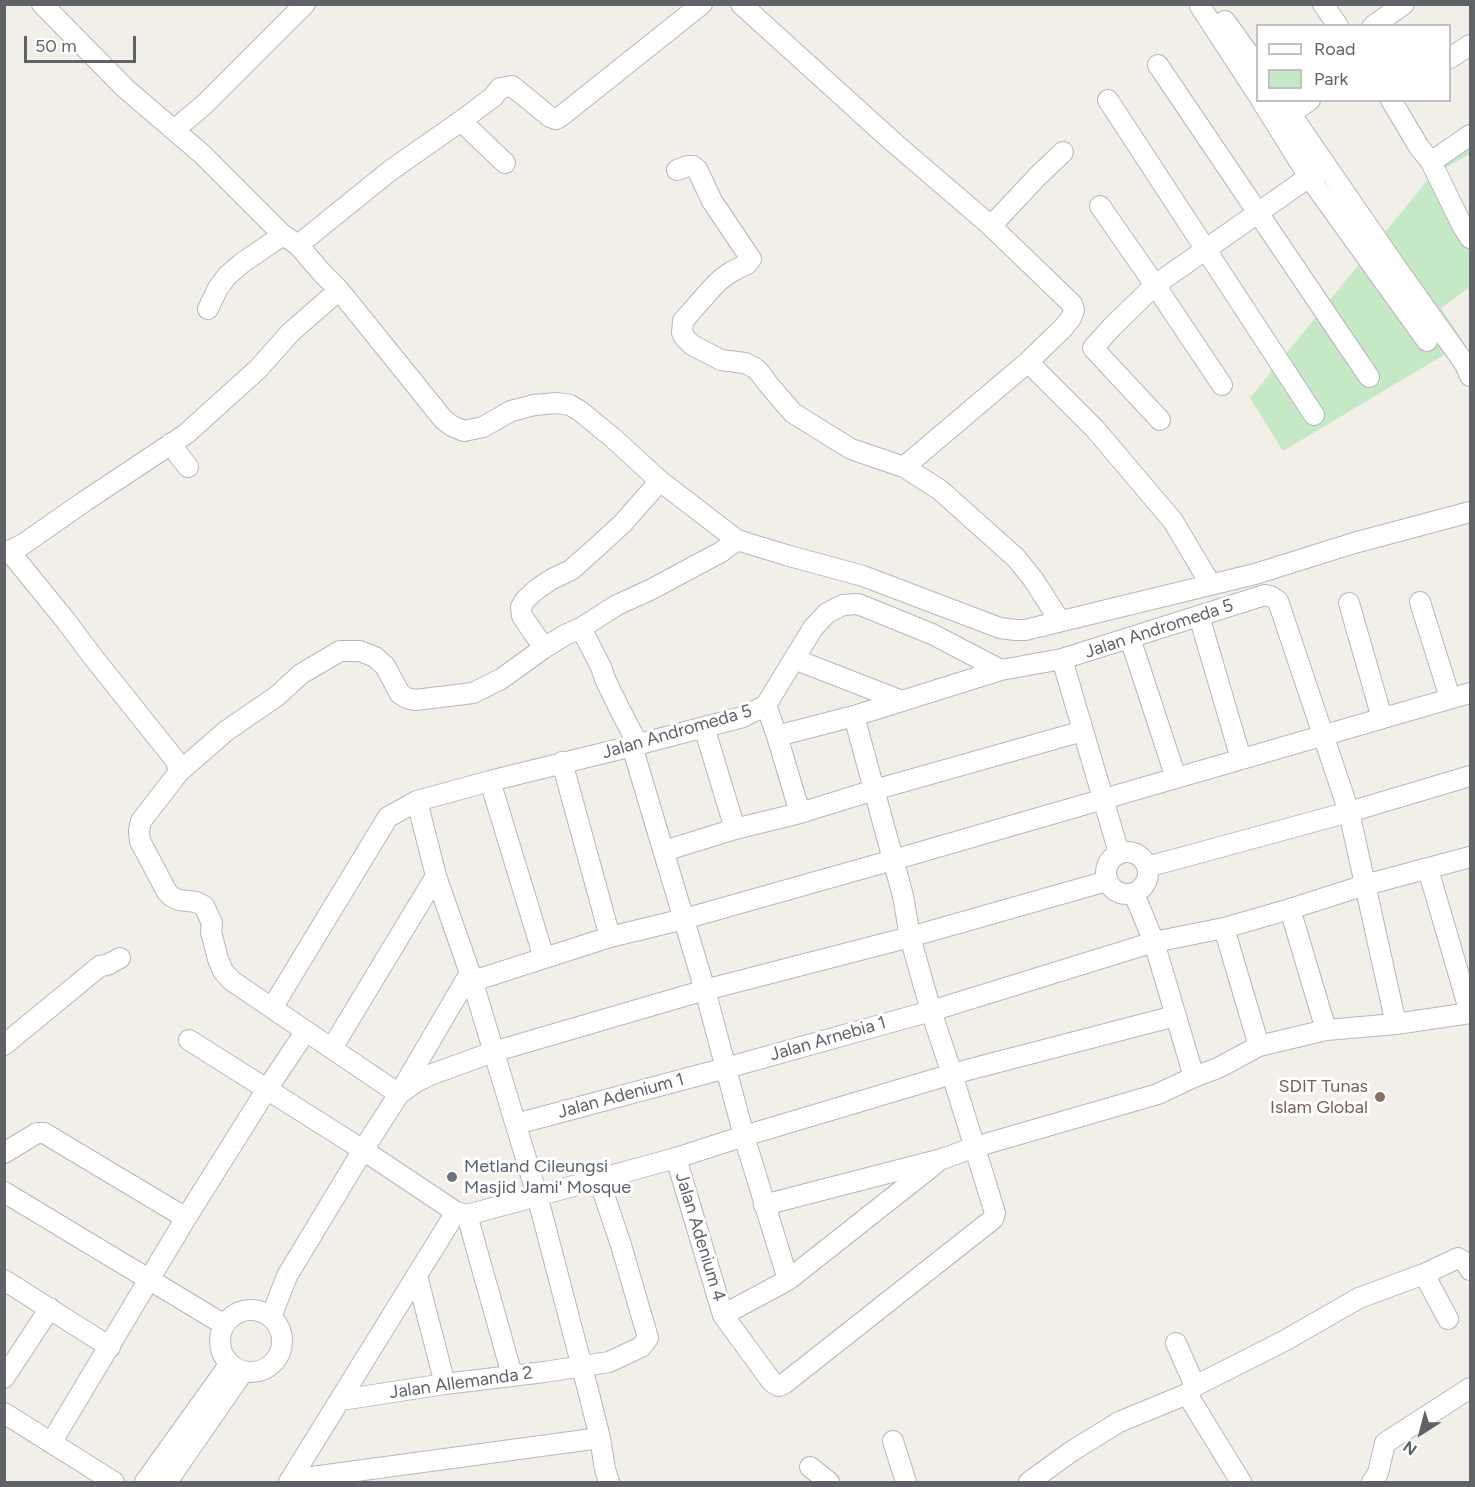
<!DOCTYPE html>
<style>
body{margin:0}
#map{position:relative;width:1475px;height:1487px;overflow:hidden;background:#f1efe8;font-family:Figtree,sans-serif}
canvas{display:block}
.frame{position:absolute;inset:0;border:6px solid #5f6368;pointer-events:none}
.legend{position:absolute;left:1256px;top:24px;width:195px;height:78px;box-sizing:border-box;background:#fff;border:2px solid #bfc1c3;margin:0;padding:8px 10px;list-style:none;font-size:18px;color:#5f6368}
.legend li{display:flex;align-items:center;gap:12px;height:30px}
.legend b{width:30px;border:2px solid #bfc1c3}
.north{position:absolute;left:1391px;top:1403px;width:60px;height:60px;-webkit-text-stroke:4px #fff;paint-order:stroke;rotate:216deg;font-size:16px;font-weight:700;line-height:24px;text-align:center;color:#5f6368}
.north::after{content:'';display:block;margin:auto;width:21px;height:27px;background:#5f6368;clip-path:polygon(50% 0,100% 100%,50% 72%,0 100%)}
.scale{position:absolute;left:24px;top:36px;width:112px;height:27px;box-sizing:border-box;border:3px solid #5f6368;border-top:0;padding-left:8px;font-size:18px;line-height:21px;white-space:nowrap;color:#5f6368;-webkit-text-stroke:4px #fff;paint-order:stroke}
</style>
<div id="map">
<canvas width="1475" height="1487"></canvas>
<div class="frame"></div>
<ul class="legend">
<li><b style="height:8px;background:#fff"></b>Road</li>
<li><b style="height:16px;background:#c5e8c5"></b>Park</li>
</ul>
<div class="north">N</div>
<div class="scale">50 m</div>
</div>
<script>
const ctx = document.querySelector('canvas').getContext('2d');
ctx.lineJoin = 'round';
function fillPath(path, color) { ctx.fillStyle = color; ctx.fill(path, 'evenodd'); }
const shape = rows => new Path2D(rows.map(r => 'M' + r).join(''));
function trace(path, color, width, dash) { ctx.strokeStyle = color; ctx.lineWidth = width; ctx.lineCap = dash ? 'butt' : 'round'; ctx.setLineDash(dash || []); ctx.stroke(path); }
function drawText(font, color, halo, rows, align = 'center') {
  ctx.font = font + ' Figtree,sans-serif'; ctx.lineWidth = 6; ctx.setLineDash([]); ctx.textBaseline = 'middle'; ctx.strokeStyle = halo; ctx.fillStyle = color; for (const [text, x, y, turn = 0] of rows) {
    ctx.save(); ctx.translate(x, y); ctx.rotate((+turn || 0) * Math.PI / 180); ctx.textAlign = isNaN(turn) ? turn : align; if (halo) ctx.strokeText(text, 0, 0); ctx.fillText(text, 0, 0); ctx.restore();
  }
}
const green = shape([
 [1470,128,1470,154,1440,171,1470,226,1470,287,1441,308,1464,343,1283,451,1250,398]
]);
const minor = shape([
 [42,4,126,89,202,154,283,235,298,245,323,274,339,290,443,419,452,426,464,431,483,427,511,411,534,405,557,403,570,405,580,411,613,438,660,481,737,540,786,555,863,576,1000,628,1016,630,1025,630,1255,574,1354,543,1470,512],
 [741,4,892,141,991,226,1072,304,1074,310,1071,318,1064,327,1028,362,904,467],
 [1323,4,1338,26],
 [1200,6,1258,95],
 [1225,21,1258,67],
 [1373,26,1404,4],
 [1450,58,1470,45],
 [1158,65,1369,377],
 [1108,100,1314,415],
 [1261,100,1309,177,1427,341],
 [1281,100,1398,270,1465,364,1470,376],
 [1391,100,1419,147,1431,162],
 [1290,114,1310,100],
 [461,121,505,163],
 [174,130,205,104,305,4],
 [1470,135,1431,162,1463,227,1470,238],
 [677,170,688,166,693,166,697,169,712,201,751,259,747,264,731,272,720,280,712,288,683,321,682,333,685,338,692,345,721,360,745,363,755,368,760,373,768,384,793,413,851,449,904,467,940,490,1016,558,1033,579,1060,621],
 [1100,206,1155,285,1222,385],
 [991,226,1037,177,1063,152],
 [298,245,391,170,461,121,493,97,500,88,512,86,550,117,556,119,560,117,702,4],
 [208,309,218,288,227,276,242,263,283,235],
 [1028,362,1095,429,1173,521,1211,585],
 [1160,420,1093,348,1112,327,1155,285,1309,177,1327,168],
 [170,444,188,467],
 [660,481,623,523,598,546,571,570,552,579,537,589,525,600,521,607,522,616,544,648,565,635,581,628,617,605,650,590,721,552,737,540],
 [9,551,66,621,93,657,176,761,179,772,141,821,139,831,140,841,167,892,172,897,179,900,196,902,204,906,212,923,211,932,218,959,223,971,232,981,399,1094,470,973],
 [4,553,22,545,85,501,186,434,258,369,290,333,339,290],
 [1420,602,1450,698],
 [1349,603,1382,718],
 [1199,616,1241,759],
 [581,628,601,667,605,679,620,710,638,744],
 [1130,638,1176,778],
 [794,659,902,701],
 [1062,659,1119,853],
 [766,705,777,736,800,813],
 [704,727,735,829],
 [777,736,854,716,1001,670,1062,659,1265,595,1270,596,1278,601,1349,812,1396,1024],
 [632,746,705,990,744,1136,788,1280],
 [562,762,610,937],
 [179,772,226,731,277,696,301,674,340,651,360,651,375,657,385,666,400,694,407,698,415,700,473,693,501,679,544,648],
 [490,781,544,958],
 [417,801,436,876,470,973,537,1195,589,1394,600,1438,605,1469,609,1482],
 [664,851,735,829,800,813,874,790,1083,731],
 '1106 873a21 21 0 1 1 42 0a21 21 0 1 1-42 0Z',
 [1147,867,1349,812,1470,776],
 [1428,869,1470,1013],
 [1134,894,1154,942,1194,1077],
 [1290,909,1326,1030],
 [1224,928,1259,1046],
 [473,981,610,937,684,919,893,860,1470,693],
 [272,1008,388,817,417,801,490,781,632,746,743,717,766,705,813,628,827,613,843,605,858,604,932,634,1001,670],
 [189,1040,363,1150,456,1212,467,1215,676,1158,744,1136,952,1074,1175,1016],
 [4,1045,100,966,107,965,120,958],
 [332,1048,436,876],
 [516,1124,726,1068,931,1011,1154,942,1224,928,1290,909,1365,885,1470,857],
 [4,1153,37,1133,44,1133,186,1218],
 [676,1158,723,1315,772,1382,779,1386,785,1383,993,1219,995,1213,952,1074,931,1011,910,937,903,896,854,716],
 [4,1192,223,1324],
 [764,1205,942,1159,975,1147,1158,1094,1194,1077,1218,1068,1259,1046,1326,1030,1396,1024,1470,1013],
 [467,1215,512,1375],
 [1424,1274,1448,1319],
 [417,1276,445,1384],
 [4,1280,110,1347],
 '220 1341a31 31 0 1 1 62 0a31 31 0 1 1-62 0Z',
 [723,1315,788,1280,935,1164],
 [271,1317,287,1276,363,1150,399,1094,416,1082,430,1075,493,1052,705,990,910,937,1107,881],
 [1176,1343,1195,1386],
 [4,1378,50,1308],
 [1187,1394,1241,1482],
 [341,1400,445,1384,544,1372,609,1362,641,1347,648,1338,621,1245,599,1180],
 [4,1413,114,1482],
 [893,1441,906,1482],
 [51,1443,186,1218,267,1089,306,1031],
 [810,1467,829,1482],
 [290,1480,600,1438],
 [145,1482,229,1365],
 [167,1482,243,1372],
 [289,1482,456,1212],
 [1029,1482,1072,1451,1119,1422,1187,1394,1195,1386,1284,1341,1359,1298,1424,1274,1458,1258,1466,1263,1470,1270],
 [1372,1482,1378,1473,1385,1443,1470,1388]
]);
const markers = [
 [1380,1097,6,"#8d6e63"],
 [452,1177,6,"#6b7280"]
];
const streetNames = [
 ["Jalan Andromeda 5",1159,629,-18],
 ["Jalan Andromeda 5",677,732,-16],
 ["Jalan Arnebia 1",828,1039,-16],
 ["Jalan Adenium 1",621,1096,-15],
 ["Jalan Adenium 4",700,1237,73],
 ["Jalan Allemanda 2",461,1383,-8]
];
const educationNames = [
 ["SDIT Tunas",1368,1087],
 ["Islam Global",1368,1108]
];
const worshipNames = [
 ["Metland Cileungsi",464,1167],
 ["Masjid Jami' Mosque",464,1188]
];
fillPath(green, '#c5e8c5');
trace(minor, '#b5b8bc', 22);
trace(minor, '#fff', 20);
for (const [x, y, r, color] of markers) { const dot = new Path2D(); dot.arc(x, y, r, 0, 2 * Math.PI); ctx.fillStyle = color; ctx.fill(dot); trace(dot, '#fff', 2); }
drawText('18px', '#5f6368', '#fff', streetNames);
drawText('18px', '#785e54', '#fff', educationNames, 'right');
drawText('18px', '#5b616d', '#fff', worshipNames, 'left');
</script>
